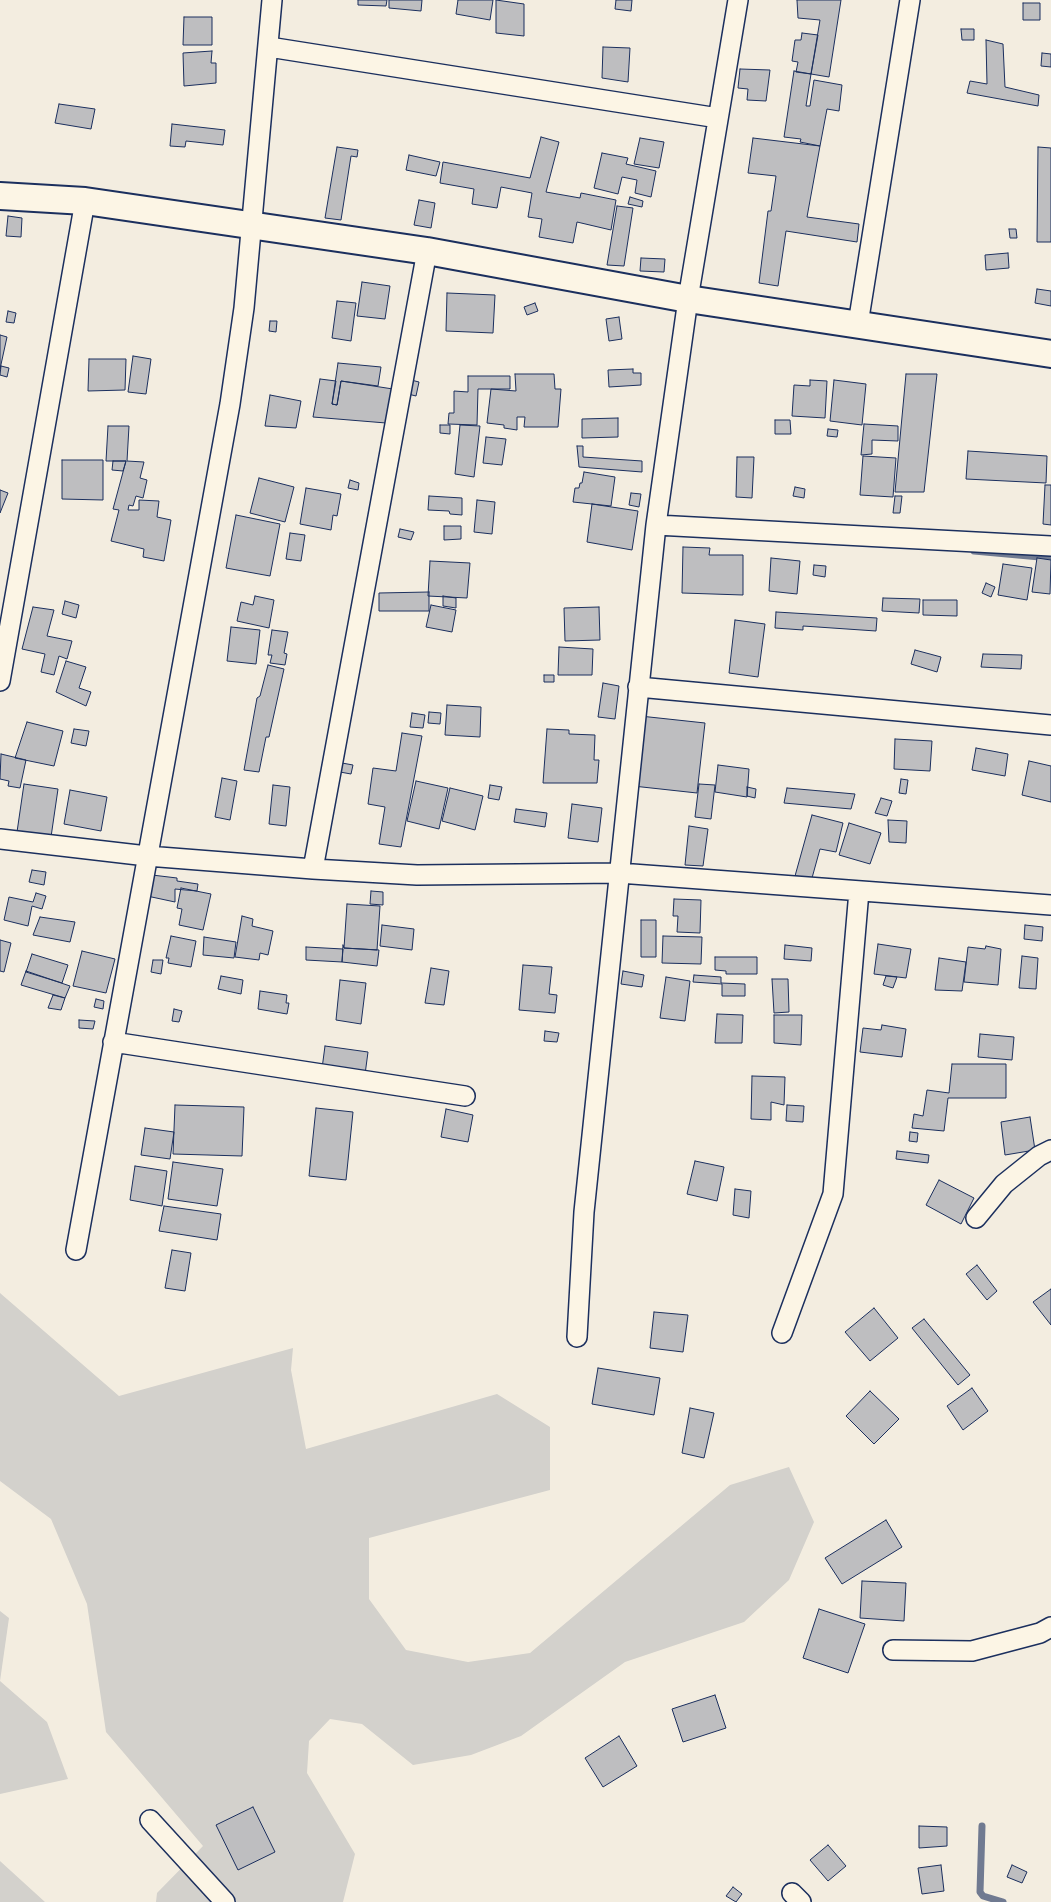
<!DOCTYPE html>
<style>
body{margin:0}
canvas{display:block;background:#f3ede0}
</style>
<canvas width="1051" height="1902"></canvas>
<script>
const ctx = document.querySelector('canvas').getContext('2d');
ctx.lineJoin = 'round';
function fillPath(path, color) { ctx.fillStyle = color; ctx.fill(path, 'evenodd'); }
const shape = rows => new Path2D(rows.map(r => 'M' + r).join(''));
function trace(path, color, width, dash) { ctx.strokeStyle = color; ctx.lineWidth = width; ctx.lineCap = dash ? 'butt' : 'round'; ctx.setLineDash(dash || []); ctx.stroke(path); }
const green = shape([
 [0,1293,119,1396,293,1348,291,1370,306,1449,497,1394,550,1427,550,1490,369,1538,369,1599,406,1650,468,1662,530,1653,730,1485,789,1467,814,1522,789,1580,744,1622,625,1662,521,1736,471,1755,413,1765,362,1724,330,1719,309,1741,307,1773,355,1854,343,1902,156,1902,157,1893,203,1846,106,1732,87,1604,51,1519,0,1481],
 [0,1611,9,1618,0,1681,47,1722,68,1779,0,1794],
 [0,1861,45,1902,0,1902]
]);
const stream = shape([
 [974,551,1051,558],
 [982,1826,980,1892,983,1896,1003,1902]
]);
const building = shape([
 [358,0,387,0,386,6,358,5,358,0],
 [389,0,422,0,421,11,389,8,389,0],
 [458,0,493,0,490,20,456,14,458,0],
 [496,0,524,4,524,36,496,33,496,0],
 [616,0,632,0,631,11,615,9,616,0],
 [797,0,841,0,829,77,811,74,820,20,798,18,797,0],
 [1023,3,1040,3,1040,20,1023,20,1023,3],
 [184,17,212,17,212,45,183,45,184,17],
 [961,29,974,29,974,40,962,40,961,29],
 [802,33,818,35,811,74,796,72,798,62,792,61,795,40,801,40,802,33],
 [986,40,1003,44,1005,87,1039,95,1038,106,967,93,970,81,987,84,986,40],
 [603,47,630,48,628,82,602,78,603,47],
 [212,51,211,63,216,63,216,83,184,86,183,53,212,51],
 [1042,53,1051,54,1051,67,1041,66,1042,53],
 [740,69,770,70,766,101,747,100,748,89,738,88,740,69],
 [794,71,811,74,806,106,810,106,814,80,842,85,839,111,827,109,820,146,800,142,801,139,784,137,794,71],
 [59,104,95,109,91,129,55,123,59,104],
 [172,124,225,130,223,145,186,141,185,147,170,146,172,124],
 [541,137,559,142,546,192,580,198,581,193,616,200,611,230,577,222,573,243,539,237,542,219,528,217,532,193,501,187,497,208,472,204,474,189,440,183,443,162,530,178,541,137],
 [640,138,664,142,659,168,634,164,640,138],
 [753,138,820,146,807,217,859,224,857,242,786,231,778,286,759,283,768,211,771,211,776,176,748,173,753,138],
 [337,147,358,150,357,157,351,156,341,220,325,218,337,147],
 [1038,147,1051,148,1051,242,1037,242,1038,147],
 [602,153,628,158,626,164,656,171,651,197,635,193,637,180,622,177,618,194,594,188,602,153],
 [409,155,440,162,436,176,406,170,409,155],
 [630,197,643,201,642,207,628,204,630,197],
 [419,200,435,203,431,228,414,225,419,200],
 [617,206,633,208,624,266,607,265,617,206],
 [8,216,22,218,21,237,6,236,8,216],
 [1009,229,1016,229,1017,238,1010,238,1009,229],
 [1008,253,1009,268,986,270,985,255,1008,253],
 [641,258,665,259,664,272,640,271,641,258],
 [362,282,390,286,385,319,357,316,362,282],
 [1037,289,1051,291,1051,306,1035,303,1037,289],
 [447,293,495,295,493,333,446,331,447,293],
 [337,301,356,303,351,341,332,338,337,301],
 [535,303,538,311,527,315,524,307,535,303],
 [8,311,16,313,14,323,6,322,8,311],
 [619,317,622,339,609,341,606,319,619,317],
 [270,321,277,321,276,332,269,331,270,321],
 [0,335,7,337,0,369,0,335],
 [133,356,151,359,146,394,128,392,133,356],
 [89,359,126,359,125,390,88,391,89,359],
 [338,363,381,367,378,386,341,381,337,405,332,404,338,363],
 [1,366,9,368,7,377,0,375,1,366],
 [633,369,633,373,641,373,641,385,609,387,608,370,633,369],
 [515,374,554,374,555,389,561,389,558,427,524,427,525,417,517,417,517,430,504,428,504,425,487,423,491,389,516,391,515,374],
 [906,374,937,374,924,492,895,492,906,374],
 [468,376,510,376,510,389,478,389,477,425,448,424,449,413,454,413,454,391,468,392,468,376],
 [320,379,336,381,332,404,337,405,341,381,393,389,386,423,313,417,320,379],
 [411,380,419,382,416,396,408,394,411,380],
 [810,380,827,381,825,418,792,416,794,385,810,386,810,380],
 [834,380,866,384,862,425,830,421,834,380],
 [270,395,301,401,296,428,265,426,270,395],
 [618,418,618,437,582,438,582,419,618,418],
 [775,420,790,420,791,434,775,434,775,420],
 [864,424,898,426,898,441,872,440,872,454,861,455,864,424],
 [440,425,450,425,450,434,440,433,440,425],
 [460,425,480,426,474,477,455,474,460,425],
 [108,426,129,426,127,461,144,462,140,478,147,480,143,498,136,496,133,506,129,505,128,510,139,510,139,500,159,501,157,517,171,520,164,561,143,557,144,549,111,541,119,510,113,509,126,461,106,461,108,426],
 [828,429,838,430,837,437,827,436,828,429],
 [486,437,506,439,502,465,483,463,486,437],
 [577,446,583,446,583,457,642,461,642,472,579,467,577,446],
 [968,451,1047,456,1046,483,966,479,968,451],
 [863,456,896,458,893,497,860,495,863,456],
 [737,457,754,457,752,498,736,497,737,457],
 [62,460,103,460,103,500,62,499,62,460],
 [113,461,126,461,123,471,112,470,113,461],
 [584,472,615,477,611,506,573,502,575,488,579,488,580,483,582,483,584,472],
 [259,478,294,487,285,522,250,513,259,478],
 [350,480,359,483,358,490,348,488,350,480],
 [1045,485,1051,485,1051,525,1043,524,1045,485],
 [795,487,805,489,804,498,793,496,795,487],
 [306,488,341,494,337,516,333,515,331,530,300,524,306,488],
 [0,490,8,493,0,513,0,490],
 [631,493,641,494,639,507,629,505,631,493],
 [429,496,462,498,462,515,450,514,449,511,428,510,429,496],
 [895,496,902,496,900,513,893,513,895,496],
 [477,500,495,502,492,534,474,532,477,500],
 [592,504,638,511,632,550,587,542,592,504],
 [236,515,280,524,270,576,226,568,236,515],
 [444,526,461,526,461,539,444,540,444,526],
 [400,529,414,532,411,540,398,537,400,529],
 [290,533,305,535,301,561,286,559,290,533],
 [683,547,710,548,709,555,743,555,743,595,682,593,683,547],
 [771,558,800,561,797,594,769,591,771,558],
 [1037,558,1051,560,1050,594,1032,592,1037,558],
 [430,561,470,563,467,598,428,596,430,561],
 [1003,564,1032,568,1027,600,998,595,1003,564],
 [814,565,826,566,825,577,813,575,814,565],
 [986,583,995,587,991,597,982,593,986,583],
 [429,592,429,611,379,611,379,593,429,592],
 [255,596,274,600,269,628,237,621,241,602,253,605,255,596],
 [443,596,456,598,456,608,443,606,443,596],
 [883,598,920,599,919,613,882,611,883,598],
 [923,600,957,600,957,616,923,615,923,600],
 [65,601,79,605,76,618,62,614,65,601],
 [431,605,456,610,452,632,426,627,431,605],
 [33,607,54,610,47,636,72,641,67,659,59,656,54,675,41,672,45,654,22,649,33,607],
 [599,607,600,640,565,641,564,608,599,607],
 [776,612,877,618,876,631,803,626,803,630,775,628,776,612],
 [735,620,765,624,758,677,729,673,735,620],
 [231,627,260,630,256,664,227,661,231,627],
 [272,630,288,632,284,653,287,654,285,665,270,663,272,655,268,655,272,630],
 [559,647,593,649,592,675,558,675,559,647],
 [915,650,941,657,937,672,911,664,915,650],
 [983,654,1022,655,1021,669,981,667,983,654],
 [66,661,86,667,79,688,91,692,86,706,56,692,66,661],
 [268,665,284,669,269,737,266,737,259,772,244,770,257,698,260,696,268,665],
 [544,675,554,675,554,682,544,682,544,675],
 [603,683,619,686,615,719,598,717,603,683],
 [447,705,481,707,480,737,445,735,447,705],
 [429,712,441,713,440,724,428,723,429,712],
 [412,713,425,715,423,728,410,727,412,713],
 [640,716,705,723,697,793,633,786,640,716],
 [27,722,63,731,54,766,15,758,27,722],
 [74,729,89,731,86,746,71,743,74,729],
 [547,729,569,730,569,734,595,735,594,760,599,760,597,783,543,783,547,729],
 [402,733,422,736,401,847,379,844,385,807,368,804,373,768,396,771,402,733],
 [895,739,932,741,930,771,894,769,895,739],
 [976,748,1008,754,1005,776,972,770,976,748],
 [1,754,26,760,20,788,8,786,9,781,0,779,1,754],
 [1029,761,1051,766,1051,802,1022,795,1029,761],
 [342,763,353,765,351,774,340,772,342,763],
 [718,765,749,769,747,797,715,792,718,765],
 [222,778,237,781,230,820,215,817,222,778],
 [901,779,908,780,906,794,899,793,901,779],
 [416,781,448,788,439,829,407,821,416,781],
 [24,784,58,789,51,837,17,832,24,784],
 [699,784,715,785,711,819,695,817,699,784],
 [273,785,290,787,286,826,269,824,273,785],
 [490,785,502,787,499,800,488,798,490,785],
 [747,787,756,789,755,798,747,796,747,787],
 [450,788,483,796,475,830,442,821,450,788],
 [787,788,855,794,851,809,784,803,787,788],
 [70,790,107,797,101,831,64,824,70,790],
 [881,798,892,801,887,816,875,813,881,798],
 [572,804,602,808,598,842,568,838,572,804],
 [516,809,547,813,545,827,514,822,516,809],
 [812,815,843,823,836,852,820,849,812,878,795,876,812,815],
 [888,820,907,821,906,843,889,842,888,820],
 [849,823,881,833,870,864,839,855,849,823],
 [689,826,708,829,703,866,685,865,689,826],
 [32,870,46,872,44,885,29,882,32,870],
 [152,875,177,878,177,881,198,884,197,891,175,889,175,902,147,896,152,875],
 [181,888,211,894,203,930,179,925,182,909,177,908,181,888],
 [371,891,383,892,383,905,370,904,371,891],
 [36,893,46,896,42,909,32,906,28,926,4,920,9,897,33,902,36,893],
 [674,899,701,900,700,933,677,932,678,916,673,916,674,899],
 [347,904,380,906,377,950,344,948,347,904],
 [242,916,253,919,252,926,273,931,268,955,260,953,259,960,235,957,242,916],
 [40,917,75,922,70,942,33,935,40,917],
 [641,920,656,920,656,957,641,957,641,920],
 [382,925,414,929,412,950,380,946,382,925],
 [1025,925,1043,927,1042,941,1024,939,1025,925],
 [171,936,196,941,191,967,168,963,169,958,166,958,171,936],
 [663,936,702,937,701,964,662,963,663,936],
 [204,937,236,942,234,958,203,955,204,937],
 [0,940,11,943,4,972,0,971,0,940],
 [878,944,911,949,906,978,874,974,878,944],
 [343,945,344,948,379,950,377,966,342,962,343,945],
 [785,945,812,948,811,961,784,959,785,945],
 [986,946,1001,949,998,985,964,982,968,947,985,949,986,946],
 [306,947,343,949,342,962,306,960,306,947],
 [82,951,115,959,106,993,73,986,82,951],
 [32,954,68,965,62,983,26,972,32,954],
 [1022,956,1038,958,1036,989,1019,988,1022,956],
 [715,957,757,957,757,974,726,974,726,971,715,970,715,957],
 [939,958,966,962,962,991,935,990,939,958],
 [153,960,163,960,161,974,151,972,153,960],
 [523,965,552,967,549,994,557,995,555,1013,519,1010,523,965],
 [431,968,449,971,444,1005,425,1003,431,968],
 [26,971,70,986,65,998,21,985,26,971],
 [623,971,644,975,642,987,621,984,623,971],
 [694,975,721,977,721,983,745,984,745,996,722,996,722,984,693,982,694,975],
 [221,976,243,980,241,994,218,989,221,976],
 [886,976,897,977,893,988,883,985,886,976],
 [666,977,690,981,685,1021,660,1018,666,977],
 [772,979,788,979,789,1012,774,1013,772,979],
 [340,980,366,983,361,1024,336,1020,340,980],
 [260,991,287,995,286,1003,289,1003,287,1014,258,1009,260,991],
 [53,995,65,998,61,1010,48,1008,53,995],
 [96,999,104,1001,103,1009,94,1007,96,999],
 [174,1009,182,1011,179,1022,172,1021,174,1009],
 [717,1014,743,1015,742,1043,715,1043,717,1014],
 [774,1015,802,1015,801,1045,774,1043,774,1015],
 [79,1020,95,1021,93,1029,79,1028,79,1020],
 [882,1025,906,1029,902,1057,860,1052,863,1028,881,1030,882,1025],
 [545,1031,559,1033,557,1042,544,1041,545,1031],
 [980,1034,1014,1037,1012,1060,978,1057,980,1034],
 [325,1046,368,1052,364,1082,321,1076,325,1046],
 [952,1064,1006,1064,1006,1098,948,1098,944,1131,912,1128,914,1114,923,1116,927,1090,949,1093,952,1064],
 [752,1076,785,1077,784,1105,771,1102,771,1120,751,1119,752,1076],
 [175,1105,244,1107,242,1156,173,1154,175,1105],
 [787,1105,804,1106,803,1122,786,1121,787,1105],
 [316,1108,353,1112,346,1180,309,1176,316,1108],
 [446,1109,473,1115,468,1142,441,1137,446,1109],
 [1030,1117,1035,1150,1005,1155,1001,1122,1030,1117],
 [145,1128,174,1132,170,1159,141,1155,145,1128],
 [910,1132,918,1133,917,1142,909,1141,910,1132],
 [897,1151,929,1155,928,1163,896,1159,897,1151],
 [695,1161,724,1167,717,1201,687,1194,695,1161],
 [173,1162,223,1169,217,1206,168,1199,173,1162],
 [135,1166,167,1171,162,1206,130,1200,135,1166],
 [939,1180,974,1198,961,1224,926,1205,939,1180],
 [735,1189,751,1191,749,1218,733,1215,735,1189],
 [164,1206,221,1214,217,1240,159,1231,164,1206],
 [172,1250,191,1253,185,1291,165,1288,172,1250],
 [977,1265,997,1291,987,1300,966,1274,977,1265],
 [1051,1289,1051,1325,1033,1302,1051,1289],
 [874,1308,898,1338,870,1361,845,1332,874,1308],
 [654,1312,688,1315,683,1352,650,1348,654,1312],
 [924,1319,970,1375,958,1385,912,1328,924,1319],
 [598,1368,660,1378,654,1415,592,1404,598,1368],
 [972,1388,988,1411,963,1430,947,1406,972,1388],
 [870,1391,899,1419,874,1444,846,1416,870,1391],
 [690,1408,714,1413,704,1458,682,1453,690,1408],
 [886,1520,902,1547,842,1584,825,1558,886,1520],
 [862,1581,906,1583,904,1621,860,1618,862,1581],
 [819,1609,865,1624,848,1673,803,1658,819,1609],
 [715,1695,726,1728,683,1742,672,1709,715,1695],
 [619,1736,637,1766,603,1787,585,1758,619,1736],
 [253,1807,275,1852,238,1870,216,1825,253,1807],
 [919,1826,947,1827,947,1846,919,1848,919,1826],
 [828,1845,846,1866,828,1881,810,1860,828,1845],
 [941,1865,944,1891,922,1894,918,1868,941,1865],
 [1012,1865,1027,1872,1022,1883,1007,1877,1012,1865],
 [733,1887,742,1894,736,1902,726,1896,733,1887]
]);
const street = shape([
 [269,47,718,118],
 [858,324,910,0],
 [656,525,1051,546],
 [0,681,85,201],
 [638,687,1051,725],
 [0,839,147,856,313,869,417,875,619,873,1051,905],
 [313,869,427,251],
 [113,1042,465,1096],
 [976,1218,1004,1184,1039,1156,1051,1150],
 [76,1250,230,404,244,308,272,0],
 [782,1333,833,1194,859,891],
 [577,1337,584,1212,656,525,688,299,738,0],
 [893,1650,972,1651,1040,1633,1051,1627],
 [150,1820,225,1902],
 [792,1893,801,1902]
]);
const secondary = shape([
 [0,196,85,201,427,251,688,299,1051,354]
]);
fillPath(green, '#d3d1cc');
trace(stream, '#707a91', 7);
fillPath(building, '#bebec0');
trace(building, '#1b2f5e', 1);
trace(street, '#1b2f5e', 22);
trace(secondary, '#1b2f5e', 30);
trace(street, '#fcf5e5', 19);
trace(secondary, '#fcf5e5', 26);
</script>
